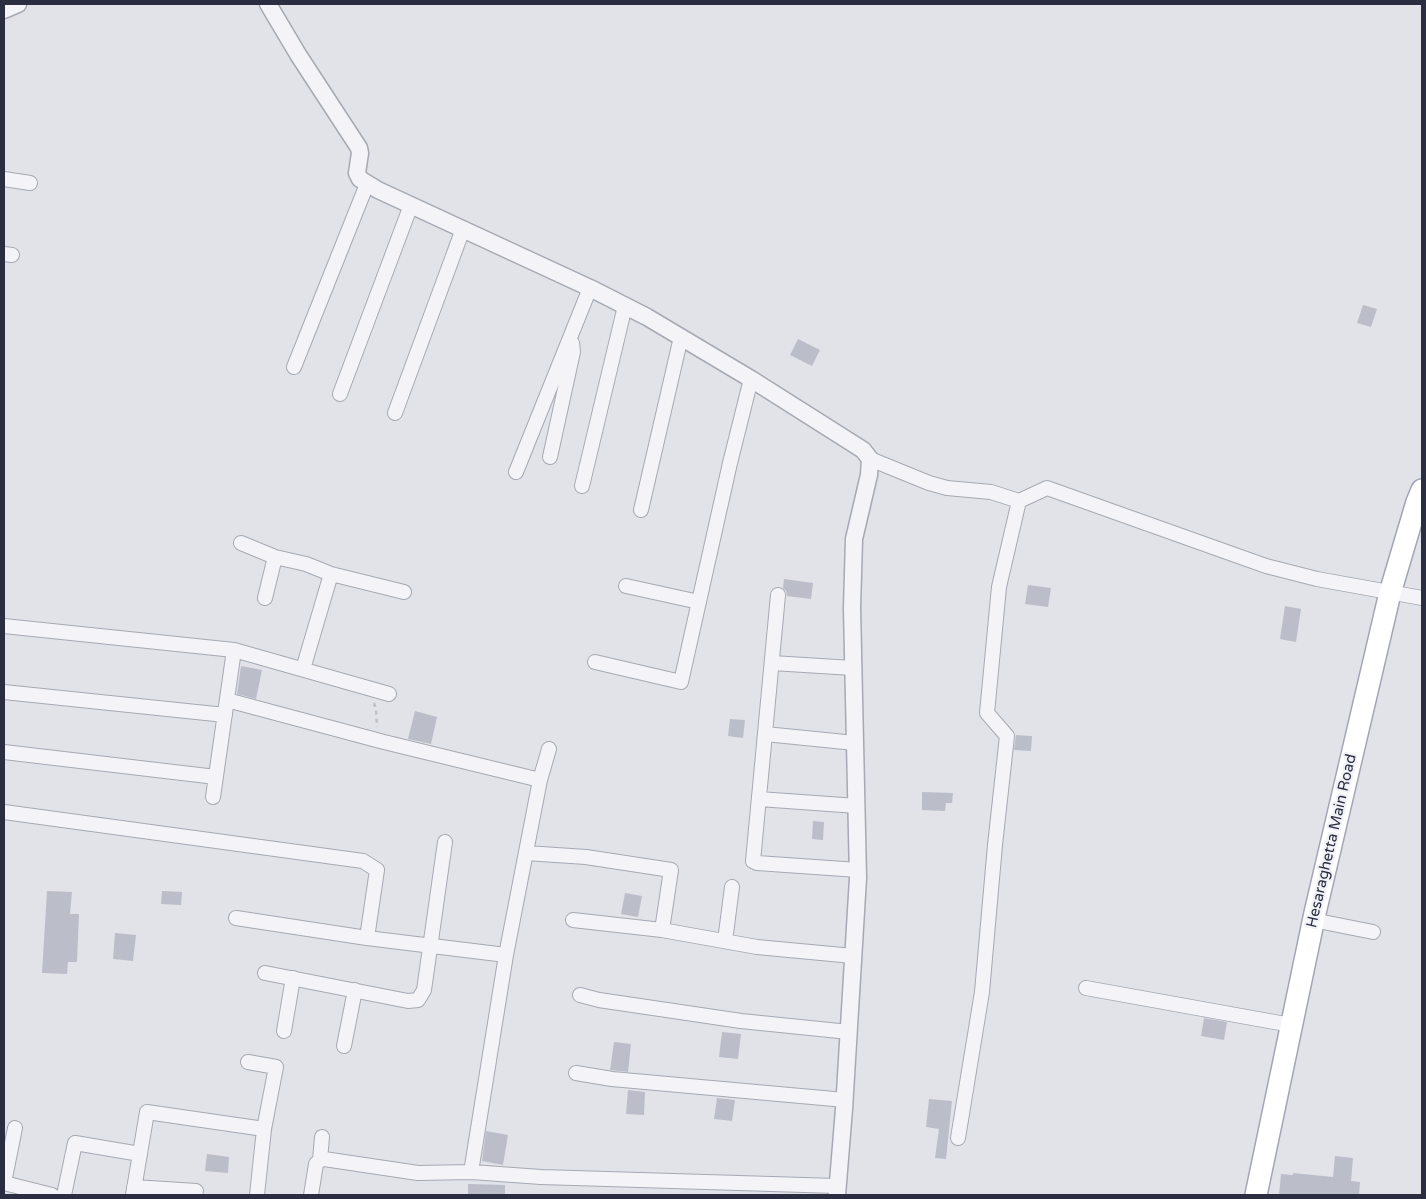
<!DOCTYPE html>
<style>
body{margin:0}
#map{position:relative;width:1426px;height:1199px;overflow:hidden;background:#e1e3e9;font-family:"Varela Round",sans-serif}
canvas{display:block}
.frame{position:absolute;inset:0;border:5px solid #2a2e40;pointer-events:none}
</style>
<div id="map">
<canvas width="1426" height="1199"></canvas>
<div class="frame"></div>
</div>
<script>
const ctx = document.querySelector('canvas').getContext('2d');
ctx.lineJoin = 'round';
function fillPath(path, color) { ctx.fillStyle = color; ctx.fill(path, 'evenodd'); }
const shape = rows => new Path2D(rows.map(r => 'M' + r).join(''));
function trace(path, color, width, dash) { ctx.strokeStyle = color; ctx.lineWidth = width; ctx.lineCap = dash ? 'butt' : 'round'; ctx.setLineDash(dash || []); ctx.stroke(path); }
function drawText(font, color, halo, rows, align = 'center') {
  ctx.font = font + ' "Varela Round",sans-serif'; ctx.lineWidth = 4.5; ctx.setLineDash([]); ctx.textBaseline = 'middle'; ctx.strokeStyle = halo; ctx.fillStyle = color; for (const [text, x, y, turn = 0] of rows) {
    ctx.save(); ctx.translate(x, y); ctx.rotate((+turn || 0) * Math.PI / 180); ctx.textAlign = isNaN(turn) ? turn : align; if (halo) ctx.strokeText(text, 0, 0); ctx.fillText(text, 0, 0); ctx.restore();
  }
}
const building = shape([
 [1363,305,1377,309,1371,327,1357,323],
 [798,339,820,350,812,366,790,355],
 [784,579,813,583,811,599,787,596,786,591,783,588],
 [1028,585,1051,588,1048,607,1025,604],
 [1285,606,1301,609,1296,642,1280,639],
 [241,666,262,670,256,699,237,694],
 [415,711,437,717,431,744,408,739],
 [730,719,745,720,743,738,728,736],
 [1016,735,1032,736,1031,751,1014,750],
 [922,792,953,793,952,803,946,803,945,811,922,810],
 [813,821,824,822,823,840,812,839],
 [47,891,72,892,70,914,79,914,77,962,68,962,67,974,42,973],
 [162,891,182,892,181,905,161,904],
 [625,893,642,896,638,917,621,914],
 [115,933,136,935,133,961,113,959],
 [1204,1018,1227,1022,1224,1040,1201,1036],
 [722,1032,741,1034,738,1059,719,1057],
 [614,1042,631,1044,628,1072,610,1070],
 [628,1090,645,1092,644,1115,626,1114],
 [717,1098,735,1100,732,1121,714,1119],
 [929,1099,952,1101,946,1159,935,1158,939,1129,926,1127],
 [486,1131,508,1135,503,1165,482,1161],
 [207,1154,229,1157,228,1173,205,1171],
 [1335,1156,1353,1158,1351,1181,1360,1182,1359,1195,1279,1195,1281,1174,1293,1175,1293,1173,1333,1177],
 [468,1184,505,1185,505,1195,468,1195]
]);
const path = shape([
 [374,703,376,709,377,727]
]);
const minor = shape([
 [4,179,30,183],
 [4,254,12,255],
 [294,367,367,184],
 [340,394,411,205],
 [395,413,463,229],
 [550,457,573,352,572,343],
 [870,459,929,483,947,488,991,492,1019,501,1047,488,1266,566,1317,579,1422,598],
 [516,472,590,288],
 [582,486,625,306],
 [641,510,681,337],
 [241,543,275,557,306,564,331,574,404,592],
 [626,586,699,602],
 [778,595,753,861,757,863,858,870],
 [265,598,275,557],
 [4,626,234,650,389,694],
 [595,662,681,682,730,463,751,379],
 [772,663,853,668],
 [303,669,331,574],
 [4,692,225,715],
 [227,700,384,742,540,780],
 [765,734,855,743],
 [4,752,216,777],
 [213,797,234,650],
 [759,799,857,806],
 [4,812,363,861,377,870,367,938],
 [526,853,586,857,671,870,662,930],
 [236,918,367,938,506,955],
 [573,920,662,930,757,947,853,956],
 [1313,920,1373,932],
 [725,941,732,887],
 [265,973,408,1001,418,1000,424,990,445,842],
 [1086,988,1291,1025],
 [580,995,599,1000,741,1021,849,1032],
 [284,1031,293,978],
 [344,1046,355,990],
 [248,1062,276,1067,264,1129,257,1195],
 [576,1073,612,1079,845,1100],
 [958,1138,982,992,995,845,1007,736,987,713,999,587,1019,501],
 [320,1160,322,1137],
 [471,1172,506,955,540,780,549,749],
 [4,1183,15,1128],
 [4,1183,52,1195],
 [134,1187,196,1191],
 [64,1195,75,1143,140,1154],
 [133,1195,147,1112,264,1129],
 [311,1195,316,1164,320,1160,324,1159,418,1173,471,1172,541,1177,837,1186]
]);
const tertiary = shape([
 [268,4,299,56,359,148,360,153,357,173,360,179,378,190,590,288,647,317,751,379,863,450,870,459,869,475,854,539,852,608,858,878,844,1109,837,1195],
 [4,10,18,4]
]);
const primary = shape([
 [1256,1195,1315,913,1390,593,1417,502,1422,490]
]);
const streetNames = [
 ["Hesaraghetta Main Road",1332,841,-77]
];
fillPath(building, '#bbbec9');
trace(minor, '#a6a9b3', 16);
trace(tertiary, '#a6a9b3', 19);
trace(primary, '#a1a5b4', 24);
trace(path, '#bfc1c8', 2.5, [4, 4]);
trace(minor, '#f4f4f8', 14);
trace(tertiary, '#f4f4f8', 16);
trace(primary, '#fff', 21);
drawText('15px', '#2a2e40', '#f1f2f7', streetNames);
</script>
